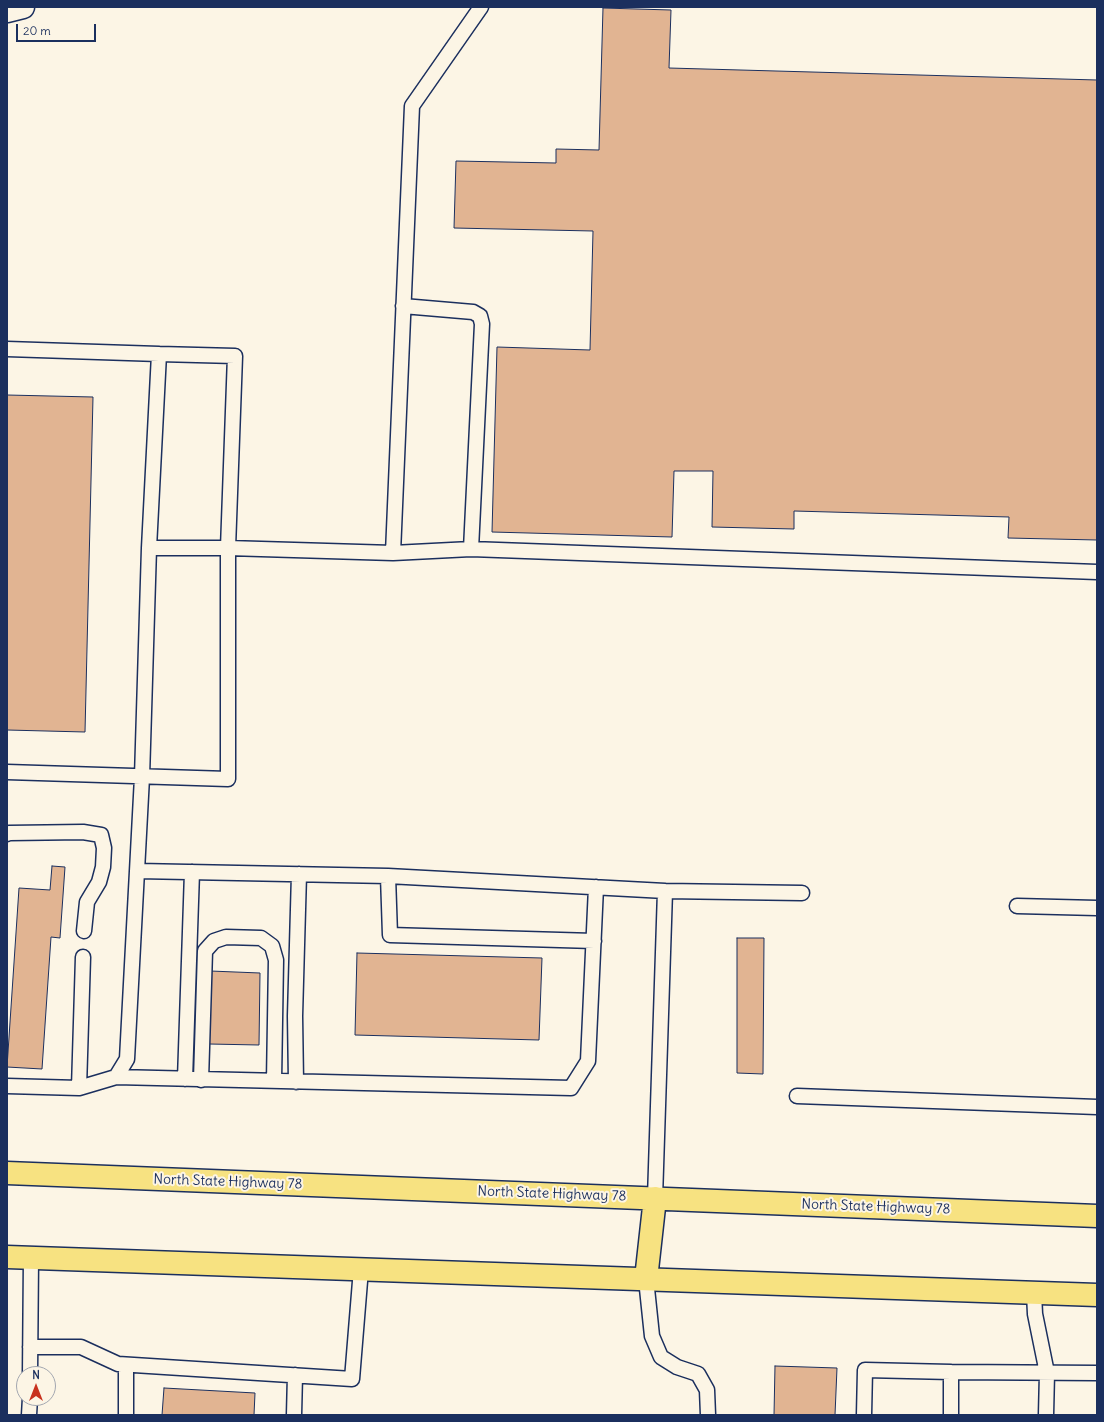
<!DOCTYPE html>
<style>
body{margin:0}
#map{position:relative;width:1104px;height:1422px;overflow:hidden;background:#fcf5e5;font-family:Delius,sans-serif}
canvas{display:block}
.frame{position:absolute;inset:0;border:8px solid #1b2f5e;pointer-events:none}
.north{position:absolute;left:16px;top:1366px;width:40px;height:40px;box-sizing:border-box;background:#fcf5e5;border:1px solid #a2a6af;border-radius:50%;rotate:0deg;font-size:11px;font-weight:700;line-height:16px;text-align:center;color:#1b2f5e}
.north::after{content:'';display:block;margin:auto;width:14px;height:18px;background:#c8321e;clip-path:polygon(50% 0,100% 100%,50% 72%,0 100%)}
.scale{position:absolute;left:16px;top:24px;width:80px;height:18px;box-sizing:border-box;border:2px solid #1b2f5e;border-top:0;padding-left:5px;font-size:12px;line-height:14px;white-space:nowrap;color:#1b2f5e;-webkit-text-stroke:3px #fcf5e5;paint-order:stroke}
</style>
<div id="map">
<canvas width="1104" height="1422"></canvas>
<div class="frame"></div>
<div class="north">N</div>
<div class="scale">20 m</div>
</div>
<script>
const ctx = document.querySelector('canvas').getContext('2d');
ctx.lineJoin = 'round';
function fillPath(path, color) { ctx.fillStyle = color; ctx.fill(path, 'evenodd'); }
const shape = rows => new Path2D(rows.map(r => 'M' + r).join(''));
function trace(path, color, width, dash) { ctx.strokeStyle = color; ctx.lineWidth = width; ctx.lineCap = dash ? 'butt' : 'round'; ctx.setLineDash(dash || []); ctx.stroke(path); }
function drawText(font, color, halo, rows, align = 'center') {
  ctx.font = font + ' Delius,sans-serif'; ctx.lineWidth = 4; ctx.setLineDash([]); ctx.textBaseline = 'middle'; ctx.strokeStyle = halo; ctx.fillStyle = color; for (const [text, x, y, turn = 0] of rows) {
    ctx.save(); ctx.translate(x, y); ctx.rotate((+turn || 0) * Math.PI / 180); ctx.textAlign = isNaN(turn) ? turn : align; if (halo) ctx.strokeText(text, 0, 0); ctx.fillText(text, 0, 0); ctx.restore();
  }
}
const building = shape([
 [603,8,671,10,669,68,1097,80,1097,540,1008,538,1009,517,794,511,794,529,712,527,713,471,674,471,672,537,492,532,497,347,590,350,593,231,454,228,456,161,556,163,556,149,599,150,603,8],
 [7,395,93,397,85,732,7,730,7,395],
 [52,866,65,867,60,938,51,937,42,1069,7,1067,19,888,50,890,52,866],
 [737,938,764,938,763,1074,737,1073,737,938],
 [357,953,542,958,539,1040,355,1035,357,953],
 [210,971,260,973,259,1045,209,1044,210,971],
 [775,1366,837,1368,835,1415,774,1415,775,1366],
 [164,1388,255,1393,254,1415,162,1415,164,1388]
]);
const lane = shape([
 [481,7,412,106,393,553,471,549,1097,572],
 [403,306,473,312,480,316,482,324,471,549],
 [7,349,159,354,149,548,228,548,393,553],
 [7,772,228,779,228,548,235,356,159,354],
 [7,834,9,833,83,832,101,835,104,848,103,867,99,882,87,902,84,931],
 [138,871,388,876,665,891,655,1198],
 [388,876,390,935,594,941],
 [665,891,802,893],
 [1017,906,1097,908],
 [116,1077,571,1088,588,1061,596,887],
 [185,1079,192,872],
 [201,1080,205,951,214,941,226,937,261,938,272,946,276,960,274,1081],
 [296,1082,295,1016,299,874],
 [7,1086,79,1088,116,1077,127,1059,142,777,149,548],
 [79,1088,83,957],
 [797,1096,1097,1107],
 [646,1279,652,1336,661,1357,677,1367,698,1374,707,1390,708,1415],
 [1034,1293,1035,1314,1047,1373,1046,1415],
 [30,1347,81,1347,118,1364,352,1379,361,1269],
 [30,1374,31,1258],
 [29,1415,30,1398],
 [126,1415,126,1365],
 [294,1415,295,1375],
 [864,1415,865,1370,951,1372],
 [951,1415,951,1372,1097,1373]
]);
const street = shape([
 [7,11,23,7]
]);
const primary = shape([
 [7,1173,1097,1216],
 [7,1257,1097,1295],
 [646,1279,655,1198]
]);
const streetNames = [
 ["North State Highway 78",228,1182,2],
 ["North State Highway 78",552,1194,2],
 ["North State Highway 78",876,1207,2]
];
fillPath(building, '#e1b492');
trace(building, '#1b2f5e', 1);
trace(lane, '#1b2f5e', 17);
trace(street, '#1b2f5e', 25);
trace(primary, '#1b2f5e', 25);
trace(lane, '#fcf5e5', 14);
trace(street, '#fcf5e5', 22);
trace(primary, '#f7e281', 22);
drawText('14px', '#1b2f5e', '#fcf5e5', streetNames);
</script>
